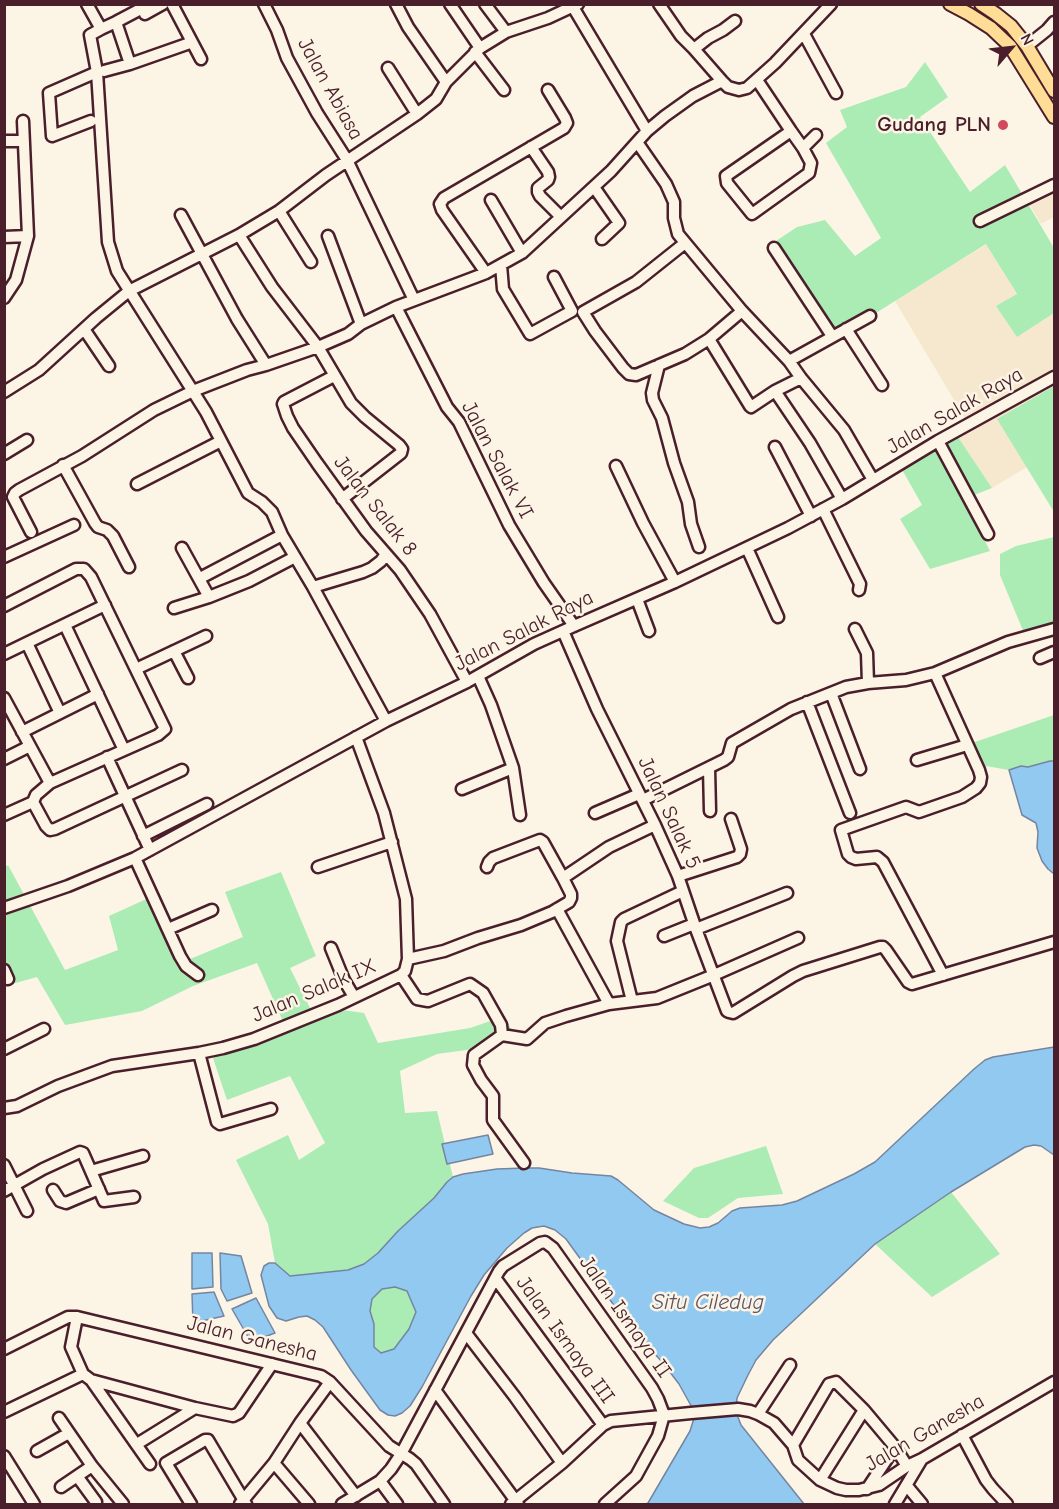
<!DOCTYPE html>
<style>
body{margin:0}
#map{position:relative;width:1059px;height:1509px;overflow:hidden;background:#fcf5e5;font-family:"Comic Neue",sans-serif}
canvas{display:block}
.frame{position:absolute;inset:0;border:6px solid #4a1f2b;pointer-events:none}
.north{position:absolute;left:981px;top:18px;width:60px;height:60px;-webkit-text-stroke:4px #fcf5e5;paint-order:stroke;rotate:62deg;font-size:16px;font-weight:700;line-height:24px;text-align:center;color:#4a1f2b}
.north::after{content:'';display:block;margin:auto;width:21px;height:27px;background:#4a1f2b;clip-path:polygon(50% 0,100% 100%,50% 72%,0 100%)}
</style>
<div id="map">
<canvas width="1059" height="1509"></canvas>
<div class="frame"></div>
<div class="north">N</div>
</div>
<script>
const ctx = document.querySelector('canvas').getContext('2d');
ctx.lineJoin = 'round';
function fillPath(path, color) { ctx.fillStyle = color; ctx.fill(path, 'evenodd'); }
const shape = rows => new Path2D(rows.map(r => 'M' + r).join(''));
function trace(path, color, width, dash) { ctx.strokeStyle = color; ctx.lineWidth = width; ctx.lineCap = dash ? 'butt' : 'round'; ctx.setLineDash(dash || []); ctx.stroke(path); }
function drawText(font, color, halo, rows, align = 'center') {
  ctx.font = font + ' "Comic Neue",sans-serif'; ctx.lineWidth = 5; ctx.setLineDash([]); ctx.textBaseline = 'middle'; ctx.strokeStyle = halo; ctx.fillStyle = color; for (const [text, x, y, turn = 0] of rows) {
    ctx.save(); ctx.translate(x, y); ctx.rotate((+turn || 0) * Math.PI / 180); ctx.textAlign = isNaN(turn) ? turn : align; if (halo) ctx.strokeText(text, 0, 0); ctx.fillText(text, 0, 0); ctx.restore();
  }
}
const built = shape([
 [1054,188,1054,217,1041,224,1028,202],
 [987,244,1017,295,1016,337,1054,313,1054,386,998,419,1027,467,992,488,956,434,969,425,895,301]
]);
const green = shape([
 [925,62,948,97,920,117,970,192,1005,165,1054,248,1054,313,1017,337,996,306,1017,294,986,244,836,338,773,243,797,227,825,220,855,256,881,238,826,143,847,127,840,110,906,87],
 [1054,386,1054,512,997,419],
 [956,434,992,488,964,499,990,551,930,569,900,519,922,505,900,466],
 [1054,537,1054,628,1024,633,1000,575,1000,554,1016,546],
 [1054,715,1054,761,1028,767,1021,766,1009,770,980,765,972,743],
 [8,865,65,970,118,950,109,916,153,896,183,962,243,937,225,892,281,872,316,956,290,968,315,1018,335,1009,364,1013,378,1043,470,1028,505,1016,514,1036,481,1048,437,1054,400,1071,405,1113,437,1111,453,1177,447,1182,434,1198,398,1231,378,1253,364,1264,348,1270,290,1276,275,1263,268,1224,236,1160,288,1135,299,1160,325,1143,290,1076,227,1100,213,1058,285,1026,257,963,193,986,142,1011,65,1025,37,977,5,986,5,867],
 [766,1146,783,1194,738,1198,708,1218,699,1218,663,1201,694,1168],
 [951,1192,1000,1254,932,1297,875,1244],
 [395,1287,407,1291,416,1312,409,1329,394,1349,381,1353,374,1347,374,1324,370,1311,371,1299,382,1289]
]);
const water = shape([
 [1050,761,1054,761,1054,874,1048,869,1042,861,1037,848,1038,832,1036,823,1022,815,1009,770,1021,766,1028,767,1050,761],
 [1054,1047,1054,1155,1041,1146,1034,1145,1025,1147,951,1192,875,1244,773,1340,756,1360,748,1375,737,1398,736,1412,741,1425,804,1504,646,1504,648,1503,690,1431,695,1415,694,1411,679,1384,663,1363,626,1322,566,1239,555,1230,544,1226,532,1228,524,1233,507,1248,484,1275,471,1296,422,1387,410,1406,402,1413,395,1416,388,1415,380,1410,351,1370,323,1327,315,1320,307,1316,299,1317,286,1321,277,1318,269,1306,261,1275,264,1266,269,1263,275,1263,290,1276,348,1270,364,1264,378,1253,398,1231,434,1198,447,1182,453,1177,463,1174,497,1169,525,1168,539,1168,572,1173,611,1176,618,1180,654,1210,684,1224,700,1228,709,1227,718,1223,732,1211,740,1208,782,1205,797,1201,854,1174,875,1162,974,1069,985,1060,993,1057,1054,1047],
 [395,1287,407,1291,416,1312,409,1329,394,1349,381,1353,374,1347,374,1324,370,1311,372,1299,382,1289,395,1287],
 [488,1135,493,1154,447,1164,442,1144,488,1135],
 [192,1253,212,1253,213,1287,192,1289,192,1253],
 [220,1253,241,1256,252,1293,227,1301,221,1289,220,1253],
 [214,1292,224,1316,193,1323,192,1294,214,1292],
 [256,1298,275,1333,251,1342,232,1309,256,1298]
]);
const minor = shape([
 [87,4,101,29,116,22,150,4],
 [172,4,201,59],
 [264,4,277,30,287,58,317,113,347,160,414,300],
 [396,4,408,27,446,82],
 [450,4,480,48],
 [485,4,506,32],
 [659,4,681,36,694,49,722,81,728,87,739,90,747,88,775,63,831,4],
 [573,7,647,131],
 [145,14,163,4],
 [116,22,130,64,187,44],
 [101,29,90,35,97,72,108,242,117,271,206,412,248,493,262,502,272,512,282,535,313,587,386,721],
 [804,34,836,93],
 [1027,46,1047,30,1054,22],
 [694,49,708,38,723,30,735,21],
 [475,52,504,90],
 [388,68,417,114],
 [104,71,130,64],
 [757,80,791,131,803,148,811,163,809,173,752,214,727,183,726,176,791,131],
 [91,121,52,136,49,93,97,72],
 [4,141,23,141],
 [637,142,666,184,674,202,674,218,678,234,742,311,789,361,801,378,844,430,873,480],
 [531,147,548,172,549,177,548,180,538,188,538,192,540,196,561,217],
 [803,148,816,135],
 [594,187,619,223,602,239],
 [491,200,522,253],
 [279,211,311,262],
 [181,215,237,319,266,365],
 [980,221,1054,185],
 [239,235,272,287,318,347,351,403,365,417,399,445,402,449,401,453,342,499],
 [328,236,361,324],
 [4,237,28,236],
 [685,243,636,282,583,312,595,331,623,368,629,374,636,375,685,354,709,339,742,311],
 [774,248,832,336],
 [501,265,503,289,530,334,572,311,554,277],
 [486,273,442,210,440,204,444,198,564,128,567,123,565,118,548,90],
 [4,298,16,280,28,236,23,121],
 [396,307,447,407,459,422,509,525,544,583,574,626],
 [84,329,109,366],
 [846,329,882,385],
 [709,339,750,406,751,407,775,391],
 [789,361,870,316],
 [659,365,652,393,653,400,662,418,674,463,688,502,691,524,699,547],
 [334,376,284,402,283,404,287,416,293,428,317,463,366,531,400,570,430,614,467,682],
 [801,378,775,391,810,443,842,499],
 [4,392,39,370,96,318,129,291,239,235,279,211,326,175,417,114,436,99,446,82,480,48,506,32,548,18,578,4],
 [938,441,988,534],
 [775,447,811,516],
 [4,454,27,440],
 [63,465,95,523,98,527,107,530,113,536,129,567],
 [616,466,643,523,675,582],
 [137,484,221,441],
 [823,509,858,580,860,584,859,590],
 [31,532,13,497,15,493,19,490,82,456,154,410,193,391,247,370,266,365,318,347,348,334,361,324,396,307,486,273,522,253,611,171,647,131,665,116,693,96,722,81],
 [182,548,209,597],
 [747,548,778,617],
 [4,557,74,525],
 [204,576,282,535],
 [313,587,363,572,372,568,381,561,386,554],
 [637,599,649,631],
 [4,606,76,569,84,569,91,577,165,729,158,735,50,783,36,795,33,802,4,815],
 [174,608,209,597,249,581,295,557],
 [65,625,124,750],
 [855,629,867,653,868,683],
 [563,631,597,709,655,825,678,876,696,929,727,1011,729,1012,733,1013,793,976,803,971,880,947,883,947,886,950,908,982,912,984,1054,942],
 [27,643,60,713],
 [174,651,188,678],
 [4,654,105,605],
 [1040,658,1054,652],
 [136,669,206,636],
 [935,673,979,770,981,777,980,783,976,788,962,797,919,812,906,807,841,830,848,854,851,857,856,859,877,857,883,862,943,975],
 [478,676,491,705,513,768,520,815],
 [831,693,860,769],
 [4,698,50,783],
 [807,702,850,813],
 [22,732,98,694],
 [107,757,150,850],
 [4,759,30,746],
 [917,760,967,745],
 [709,768,710,811],
 [462,789,513,768],
 [643,800,724,760,728,757,732,743,791,709,846,687,868,683,906,680,935,673,1008,642,1054,629],
 [33,802,46,826,50,830,55,829,182,770],
 [595,813,639,794],
 [143,836,207,804],
 [135,858,180,956,186,966,198,975],
 [318,867,392,842],
 [678,876,737,857,740,854,741,849,731,819],
 [563,878,609,847,655,825],
 [4,908,68,886,135,858,386,721,467,682,534,644,574,626,675,582,788,528,842,499,938,441,1054,377],
 [557,909,609,1004],
 [168,929,212,910],
 [696,929,787,893],
 [664,936,694,924],
 [331,948,344,980,354,997],
 [408,959,444,951,478,938,521,925,552,912,569,902,571,898,571,894,563,878,543,842,540,840,493,858,489,862,487,867],
 [4,970,8,979],
 [401,975,417,999,428,1001,470,984,483,993,501,1025,502,1035,474,1055,473,1065,481,1080,493,1096,493,1120,524,1163],
 [632,1001,617,941,621,922,624,919,683,891],
 [502,1035,527,1039,545,1023,566,1016,609,1004,657,998,714,975,798,938],
 [4,1049,44,1029],
 [199,1053,217,1122,220,1124,271,1109],
 [4,1108,17,1106,58,1086,112,1066,199,1053,223,1048,254,1039,338,1005,401,975,405,971,408,959,406,899,384,813,356,737],
 [4,1165,27,1211],
 [91,1171,143,1156],
 [53,1190,60,1201,66,1203,99,1189],
 [4,1191,43,1169,80,1152,83,1153,104,1201,134,1197],
 [496,1279,603,1425],
 [77,1317,71,1347,83,1374],
 [466,1333,515,1397,562,1463],
 [4,1349,68,1317,77,1317,321,1376,330,1382,389,1446,410,1459,416,1464,444,1504],
 [83,1374,91,1380,150,1464],
 [91,1380,195,1408,233,1416,239,1413,272,1364],
 [435,1390,518,1504],
 [4,1412,83,1374],
 [758,1414,790,1365],
 [59,1418,92,1466,123,1504],
 [300,1423,356,1496],
 [962,1435,986,1480,993,1489,1007,1504],
 [137,1444,195,1408],
 [793,1445,829,1384,836,1382,864,1410,895,1447,867,1489],
 [895,1447,907,1466],
 [37,1451,69,1433],
 [4,1456,34,1504],
 [274,1463,309,1504],
 [77,1476,96,1502],
 [820,1480,864,1410],
 [380,1481,397,1504],
 [907,1486,922,1504],
 [61,1487,92,1466],
 [191,1504,166,1463,205,1440,208,1440,246,1504],
 [240,1504,274,1463,300,1423,330,1382],
 [342,1504,380,1481,391,1469,401,1454,499,1271,503,1266,540,1243,545,1242,553,1248,652,1388,658,1399,664,1415,658,1436,636,1476,605,1504],
 [511,1504,562,1463,603,1425,611,1421,691,1413,738,1409,750,1411,758,1414,774,1423,793,1445,798,1460,820,1480,837,1488,846,1490,859,1490,879,1485,907,1466,922,1459,1054,1382],
 [895,1504,922,1459]
]);
const major = shape([
 [950,4,969,14,991,28,1010,46,1054,117],
 [981,4,996,14,1011,26,1027,46,1054,91]
]);
const markers = [
 [1003,125,6,"#d1495b"]
];
const streetNames = [
 ["Jalan Abiasa",330,89,61],
 ["Jalan Salak Raya",955,411,-30],
 ["Jalan Salak VI",497,460,62],
 ["Jalan Salak 8",375,506,52],
 ["Jalan Salak Raya",524,631,-27],
 ["Jalan Salak 5",669,813,65],
 ["Jalan Salak IX",314,991,-23],
 ["Jalan Ismaya II",625,1317,55],
 ["Jalan Ganesha",252,1339,14],
 ["Jalan Ismaya III",565,1340,54],
 ["Jalan Ganesha",925,1433,-30]
];
const poiNames = [
 ["Gudang PLN",991,125]
];
const waterNames = [
 ["Situ Ciledug",708,1303]
];
fillPath(built, '#f5e8cf');
fillPath(green, '#abecb4');
fillPath(water, '#91c9f0');
trace(water, '#7585a1', 1.5);
trace(minor, '#4a1f2b', 15);
trace(major, '#4a1f2b', 16);
trace(minor, '#fcf5e5', 10);
trace(major, '#ffdd96', 12);
for (const [x, y, r, color] of markers) { const dot = new Path2D(); dot.arc(x, y, r, 0, 2 * Math.PI); ctx.fillStyle = color; ctx.fill(dot); trace(dot, '#fcf5e5', 2); }
drawText('21px', '#4a1f2b', '#fcf5e5', streetNames);
drawText('bold 21px', '#4a1f2b', '#fcf5e5', poiNames, 'right');
drawText('italic 22px', '#5f5266', '#fcf5e5', waterNames);
</script>
